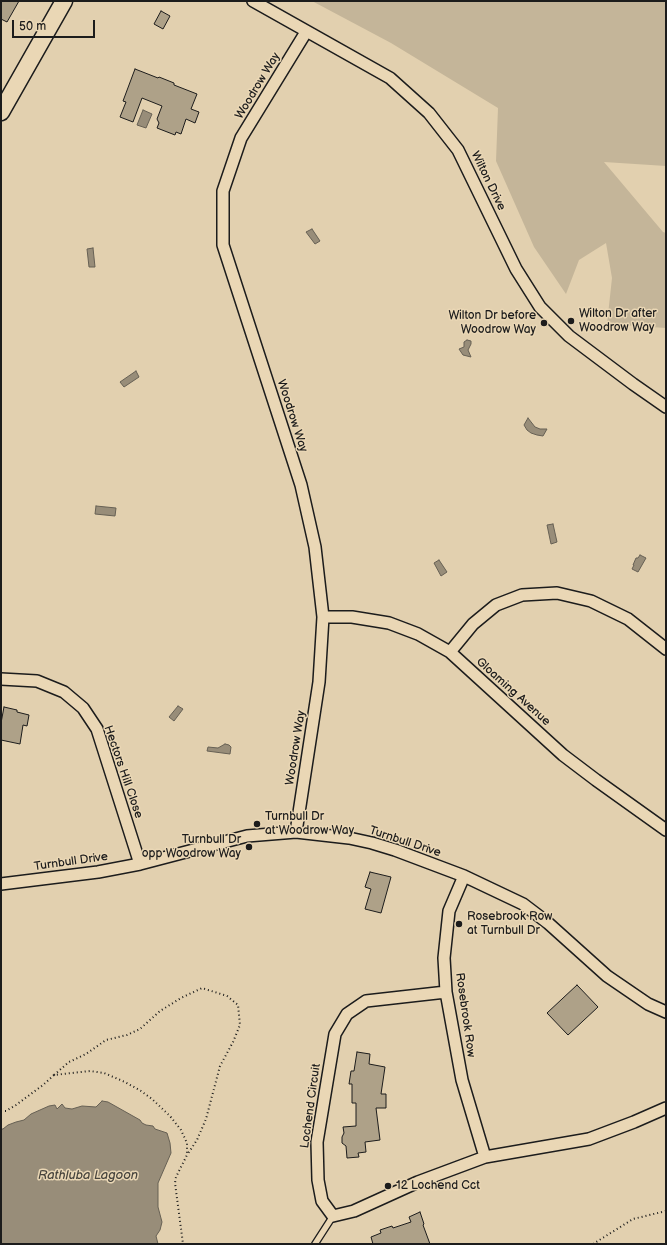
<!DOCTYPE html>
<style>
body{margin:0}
#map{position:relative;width:667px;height:1245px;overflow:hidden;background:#e2d0af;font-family:"Balsamiq Sans",sans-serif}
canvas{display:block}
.frame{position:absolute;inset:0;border:2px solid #1c1c1c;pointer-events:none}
.scale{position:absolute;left:12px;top:20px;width:83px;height:18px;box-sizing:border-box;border:2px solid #1c1c1c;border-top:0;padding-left:5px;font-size:12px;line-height:14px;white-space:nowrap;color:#1c1c1c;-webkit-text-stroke:3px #ead7b5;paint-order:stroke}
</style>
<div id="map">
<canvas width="667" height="1245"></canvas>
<div class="frame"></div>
<div class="scale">50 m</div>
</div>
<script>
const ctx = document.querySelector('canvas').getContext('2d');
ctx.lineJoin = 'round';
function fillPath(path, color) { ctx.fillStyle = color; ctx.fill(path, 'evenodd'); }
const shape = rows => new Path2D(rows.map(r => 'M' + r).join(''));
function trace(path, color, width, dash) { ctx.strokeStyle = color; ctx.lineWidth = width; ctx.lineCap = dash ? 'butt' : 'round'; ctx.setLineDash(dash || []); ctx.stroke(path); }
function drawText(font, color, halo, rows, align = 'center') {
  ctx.font = font + ' "Balsamiq Sans",sans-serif'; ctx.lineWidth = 3; ctx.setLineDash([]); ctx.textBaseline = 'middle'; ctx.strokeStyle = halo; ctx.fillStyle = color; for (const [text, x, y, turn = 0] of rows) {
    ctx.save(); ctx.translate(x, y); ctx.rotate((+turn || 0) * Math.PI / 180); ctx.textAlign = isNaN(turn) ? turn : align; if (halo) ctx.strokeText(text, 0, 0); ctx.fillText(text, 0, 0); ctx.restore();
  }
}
const green = shape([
 [312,1,666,1,666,166,604,162,663,232,666,233,666,328,607,324,612,278,606,243,579,260,566,294,534,247,496,161,498,108,391,43]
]);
const water = shape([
 [143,110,152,114,146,128,137,125,143,110],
 [312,229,320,241,315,244,306,232,312,229],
 [93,248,95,267,89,267,87,249,93,248],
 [467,340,471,341,471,344,468,350,471,357,463,355,459,349,464,347,464,342,467,340],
 [136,371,139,377,124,387,120,382,136,371],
 [528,418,535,427,540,429,547,429,543,436,537,435,531,433,527,430,524,425,528,418],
 [96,506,116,508,115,516,95,514,96,506],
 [553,524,557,542,551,544,547,525,553,524],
 [640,555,646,558,638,572,632,569,634,565,633,565,636,558,638,558,640,555],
 [439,560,447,572,441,576,434,563,439,560],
 [178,706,183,709,174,721,169,717,178,706],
 [225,744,229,745,231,747,230,754,207,751,208,747,218,748,225,744],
 [102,1101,108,1102,140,1120,142,1123,146,1125,153,1126,155,1129,167,1133,170,1143,171,1153,158,1183,158,1207,162,1222,160,1230,156,1236,158,1244,1,1244,1,1129,3,1129,8,1125,16,1122,24,1120,31,1114,49,1106,55,1105,57,1109,62,1104,65,1108,72,1109,82,1106,96,1107,102,1101]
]);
const building = shape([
 [1,1,19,1,7,22,1,19,1,1],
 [161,11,170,16,163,29,154,24,161,11],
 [135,69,158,78,159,77,174,83,174,85,197,94,191,109,199,112,195,123,186,119,181,134,176,132,175,135,157,128,159,123,157,119,162,106,142,98,133,122,120,117,126,102,123,101,135,69],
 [4,707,17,710,17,712,29,715,27,726,23,725,20,744,1,740,1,723,4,707],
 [370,872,391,877,381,913,365,909,371,889,365,887,370,872],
 [577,985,598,1007,568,1035,547,1013,577,985],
 [357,1052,370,1054,369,1064,385,1067,381,1094,386,1094,386,1108,376,1108,380,1140,365,1142,366,1152,358,1153,359,1157,347,1158,346,1146,342,1143,342,1137,344,1133,343,1127,356,1126,356,1103,352,1103,352,1084,349,1084,351,1071,354,1071,357,1052],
 [420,1212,424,1224,423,1225,430,1244,373,1244,371,1237,381,1233,380,1230,392,1226,393,1228,411,1222,409,1217,420,1212]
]);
const path = shape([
 [54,1075,69,1062,86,1054,106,1040,127,1035,140,1029,160,1011,181,998,202,988,227,996,238,1005,240,1025,233,1042,220,1066,206,1119,197,1140,187,1155],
 [1,1111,6,1111,16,1105,43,1085,54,1075,90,1071,104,1073,125,1082,141,1091,152,1099,170,1116,181,1130,187,1143,187,1155,176,1177,175,1183,183,1244],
 [593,1244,633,1219,666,1211]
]);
const lane = shape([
 [315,1244,333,1216]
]);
const street = shape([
 [253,1,390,78,429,113,458,150,516,269,540,307,569,336,633,384,666,407],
 [323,617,352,617,389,623,418,634,450,652,563,755,596,780,666,830],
 [450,652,473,624,496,605,522,595,557,593,591,601,628,619,666,649],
 [1,679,37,681,64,692,83,708,97,729,140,864],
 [296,832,319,682,323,617,315,547,301,485,223,245,223,191,241,138,306,32],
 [464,876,449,911,444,958,446,992,462,1080,485,1157],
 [1,884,98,872,140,864,247,836,296,832,349,838,372,843,395,850,464,876,523,904,548,923,607,976,648,1004,666,1012],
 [446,992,366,1001,347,1014,335,1034,317,1142,318,1180,322,1201,333,1216,354,1211,418,1182,485,1157,589,1139,634,1122,666,1108]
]);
const secondary = shape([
 [1,112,64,1]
]);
const markers = [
 [571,321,4,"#1c1c1c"],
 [544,323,4,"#1c1c1c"],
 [257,824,4,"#1c1c1c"],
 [249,847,4,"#1c1c1c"],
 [459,924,4,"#1c1c1c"],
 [388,1186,4,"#1c1c1c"]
];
const streetNames = [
 ["Woodrow Way",258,86,-59],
 ["Wilton Drive",488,181,64],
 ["Woodrow Way",292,416,72],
 ["Gloaming Avenue",513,692,42],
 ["Woodrow Way",296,748,-81],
 ["Hectors Hill Close",123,772,71],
 ["Turnbull Drive",405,842,18],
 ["Turnbull Drive",71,862,-8],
 ["Rosebrook Row",465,1015,82],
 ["Lochend Circuit",311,1106,-82]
];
const poiNames = [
 ["Wilton Dr after",579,314],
 ["Woodrow Way",579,328],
 ["Wilton Dr before",536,316,"right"],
 ["Woodrow Way",536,330,"right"],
 ["Turnbull Dr",265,817],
 ["at Woodrow Way",265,831],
 ["Turnbull Dr",241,840,"right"],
 ["opp Woodrow Way",241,854,"right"],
 ["Rosebrook Row",467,917],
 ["at Turnbull Dr",467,931],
 ["12 Lochend Cct",396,1186]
];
const waterNames = [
 ["Rathluba Lagoon",88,1176]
];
fillPath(green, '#c4b599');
fillPath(water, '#988d79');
trace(water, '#666054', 1);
fillPath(building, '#aea188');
trace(building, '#1c1c1c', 1);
trace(lane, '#1c1c1c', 8);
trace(street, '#1c1c1c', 14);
trace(secondary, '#1c1c1c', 19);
trace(path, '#1c1c1c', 2, [1, 3]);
trace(lane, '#ead7b5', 5.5);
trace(street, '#ead7b5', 11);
trace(secondary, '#ead7b5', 16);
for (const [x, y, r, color] of markers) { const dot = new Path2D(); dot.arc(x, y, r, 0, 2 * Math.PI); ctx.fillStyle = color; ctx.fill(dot); trace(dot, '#ead7b5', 1.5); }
drawText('12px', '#1c1c1c', '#ead7b5', streetNames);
drawText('12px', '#1c1c1c', '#ead7b5', poiNames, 'left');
drawText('italic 13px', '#47443d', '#ead7b5', waterNames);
</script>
